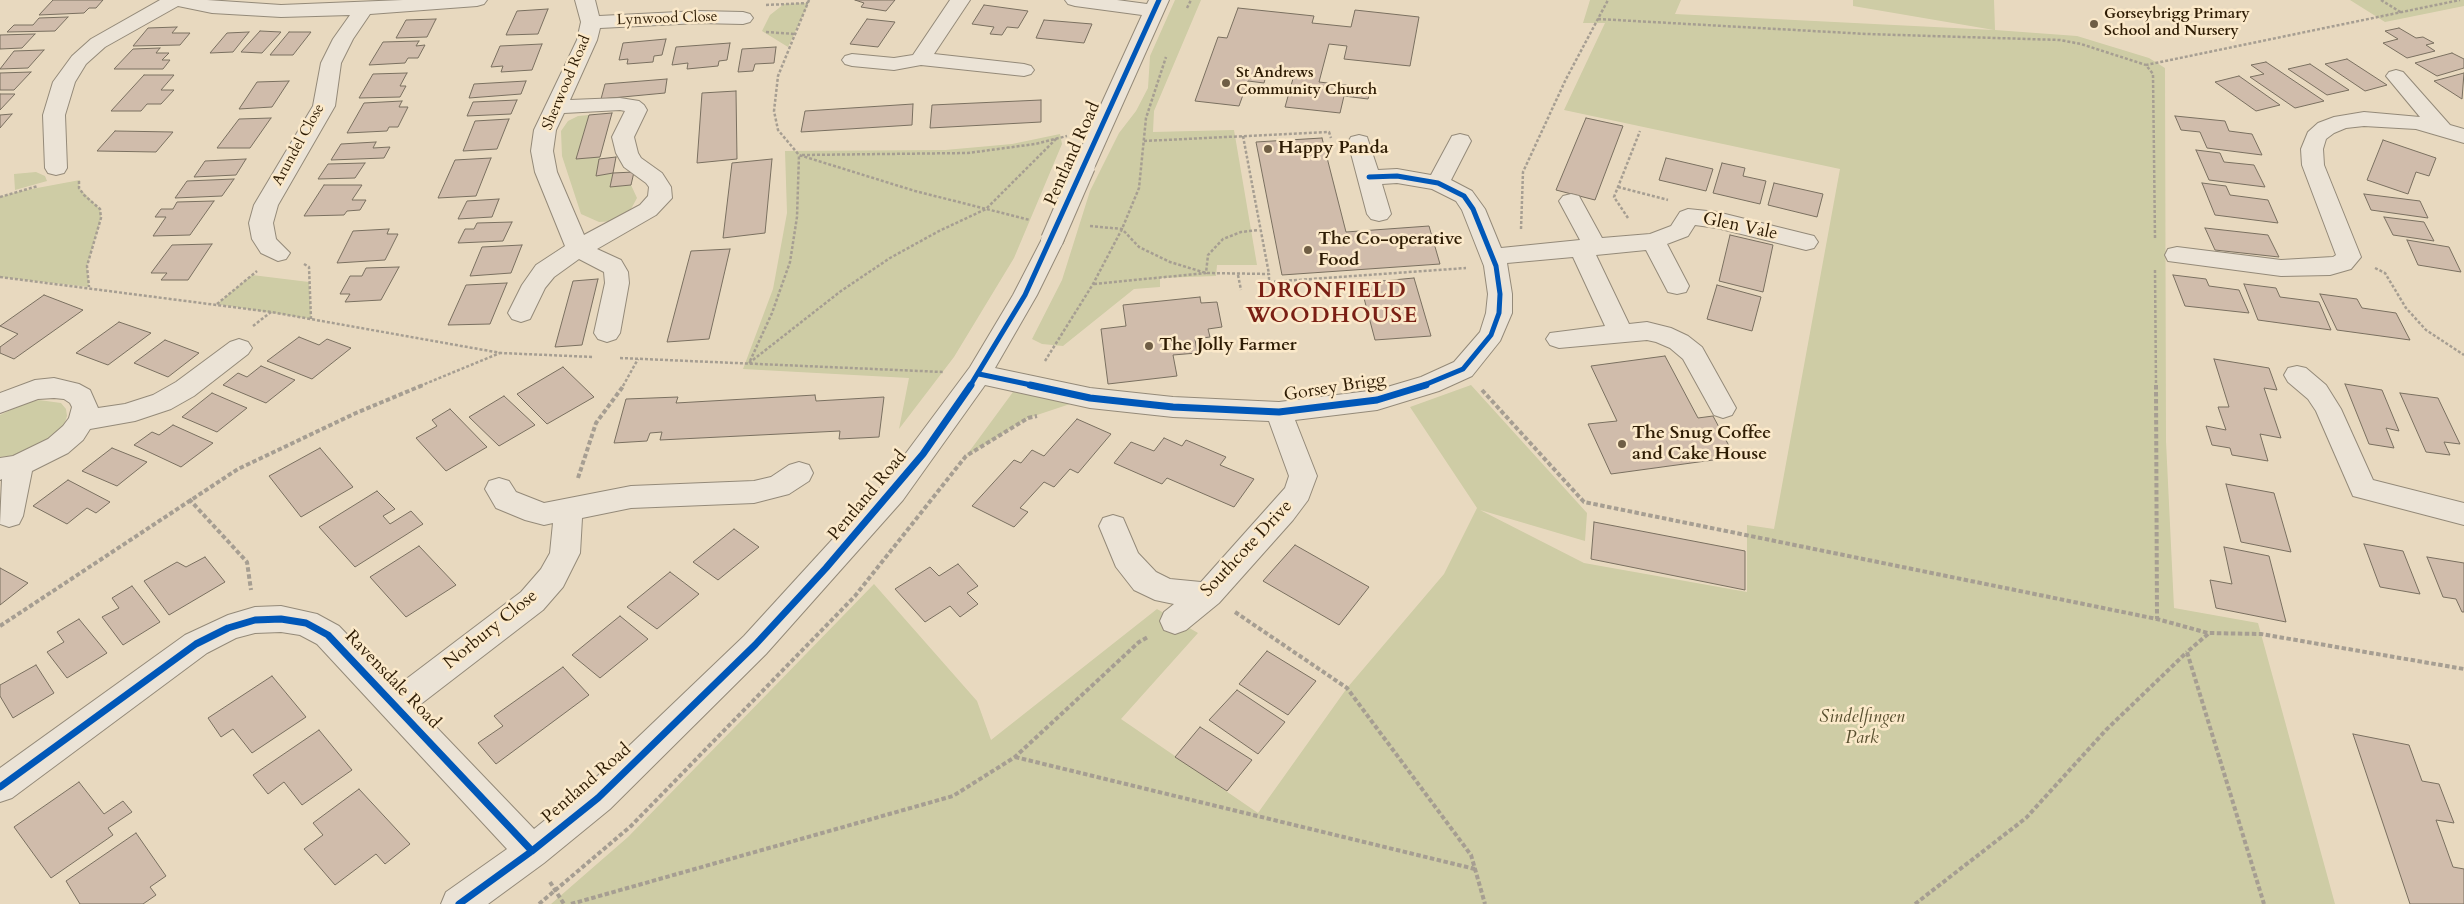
<!DOCTYPE html>
<style>
body{margin:0}
canvas{display:block;background:#e8d9bf}
</style>
<canvas width="2464" height="904"></canvas>
<script>
const ctx = document.querySelector('canvas').getContext('2d');
ctx.lineJoin = 'round';
function fillPath(path, color) { ctx.fillStyle = color; ctx.fill(path, 'evenodd'); }
const shape = rows => new Path2D(rows.map(r => 'M' + r).join(''));
function trace(path, color, width, dash) { ctx.strokeStyle = color; ctx.lineWidth = width; ctx.lineCap = dash ? 'butt' : 'round'; ctx.setLineDash(dash || []); ctx.stroke(path); }
function drawText(font, color, halo, rows, align = 'center') {
  ctx.font = font + ' Cardo,serif'; ctx.lineWidth = 5; ctx.setLineDash([]); ctx.textBaseline = 'middle'; ctx.strokeStyle = halo; ctx.fillStyle = color; for (const [text, x, y, turn = 0] of rows) {
    ctx.save(); ctx.translate(x, y); ctx.rotate((+turn || 0) * Math.PI / 180); ctx.textAlign = isNaN(turn) ? turn : align; if (halo) ctx.strokeText(text, 0, 0); ctx.fillText(text, 0, 0); ctx.restore();
  }
}
const green = shape([
 [810,0,788,47,762,31,770,15,784,4,807,3],
 [1175,0,1201,0,1154,111,1153,132,1234,130,1257,265,1217,265,1216,276,1160,278,1160,287,1134,289,1063,346,1042,344,1032,339,1062,280,1090,191,1119,133,1136,111,1148,88,1150,56],
 [1590,0,1681,0,1675,14,1994,30,1853,6,1853,0,1994,0,1995,30,2077,36,2149,58,2165,68,2166,441,2174,608,2258,623,2335,904,551,904,628,837,874,584,977,701,991,740,1157,609,1198,633,1121,719,1258,813,1347,688,1444,574,1477,508,1410,407,1471,385,1587,513,1585,541,1480,510,1584,563,1747,592,1747,525,1774,529,1840,169,1564,110,1605,23,1583,23],
 [2350,0,2464,0,2464,6,2385,22],
 [589,115,576,159,600,157,596,176,613,173,610,187,631,185,637,198,631,209,617,221,599,222,581,214,562,156,561,131,568,121,578,116],
 [1060,134,1062,144,1014,258,954,357,899,429,909,378,743,369,773,289,787,213,785,151,945,150,1012,144],
 [36,172,45,176,47,181,15,190,14,174],
 [80,180,79,188,100,209,101,218,87,266,89,287,0,277,0,197,21,191],
 [252,275,309,282,311,319,217,304],
 [1013,392,1073,403,1028,418,966,456],
 [39,400,61,403,66,409,67,416,64,425,45,442,16,455,0,457,0,415,25,403]
]);
const building = shape([
 [53,0,103,0,96,8,89,8,84,13,39,15,53,0],
 [855,0,895,0,886,11,861,7,864,3,855,0],
 [984,5,1028,11,1018,28,1007,27,1002,35,990,34,994,27,972,24,984,5],
 [1238,8,1314,16,1312,23,1351,27,1355,10,1419,17,1410,66,1344,59,1347,46,1329,44,1319,82,1371,88,1368,99,1344,96,1340,113,1285,107,1294,75,1267,72,1264,83,1248,81,1239,106,1195,101,1218,37,1227,38,1238,8],
 [548,9,538,34,506,35,517,11,548,9],
 [68,17,55,31,7,32,14,25,33,25,39,18,68,17],
 [436,19,427,37,396,38,406,20,436,19],
 [867,19,895,22,878,47,850,44,867,19],
 [1044,20,1092,24,1084,43,1036,38,1044,20],
 [177,27,172,33,190,33,180,45,133,46,148,28,177,27],
 [2399,28,2416,38,2423,37,2434,43,2426,45,2435,51,2407,58,2383,43,2398,39,2385,31,2399,28],
 [260,31,281,32,262,53,241,52,260,31],
 [249,32,233,52,210,53,227,33,249,32],
 [289,32,311,32,293,55,270,55,289,32],
 [35,34,22,48,0,49,0,35,35,34],
 [666,39,662,55,654,56,653,62,627,64,628,59,619,60,623,43,666,39],
 [419,41,416,46,425,45,418,58,408,58,405,63,369,65,383,42,419,41],
 [730,43,727,60,719,61,718,66,687,69,688,63,672,65,676,47,730,43],
 [542,44,532,70,501,72,503,66,491,67,500,46,542,44],
 [776,47,774,63,755,64,753,71,738,72,742,49,776,47],
 [160,48,156,53,169,53,162,60,170,60,163,69,114,69,133,49,160,48],
 [44,50,28,68,0,69,14,51,44,50],
 [2452,53,2464,59,2464,68,2437,76,2415,63,2452,53],
 [2347,59,2387,85,2365,91,2325,64,2347,59],
 [2266,62,2324,101,2295,108,2250,77,2264,74,2251,65,2266,62],
 [2310,64,2349,90,2327,95,2288,69,2310,64],
 [31,72,14,90,0,90,0,73,31,72],
 [407,73,400,86,406,86,400,97,359,98,373,74,407,73],
 [2464,73,2462,99,2434,81,2464,73],
 [144,75,174,75,161,90,174,90,161,104,147,104,141,111,111,111,144,75],
 [2239,76,2280,105,2256,111,2215,82,2239,76],
 [667,79,665,93,601,99,605,84,667,79],
 [289,81,272,107,239,109,257,82,289,81],
 [526,81,521,94,469,98,474,84,526,81],
 [736,91,737,159,697,163,702,93,736,91],
 [0,94,15,94,0,110,0,94],
 [517,100,511,114,467,116,473,102,517,100],
 [1041,100,1041,122,930,128,932,105,1041,100],
 [402,101,399,107,408,107,398,127,389,127,387,131,347,133,364,103,402,101],
 [913,104,912,125,801,132,805,111,913,104],
 [612,113,600,157,576,159,589,115,612,113],
 [12,114,0,128,0,115,12,114],
 [2175,116,2225,121,2229,131,2252,134,2262,155,2207,148,2200,132,2181,130,2175,116],
 [271,118,250,148,217,148,239,119,271,118],
 [1586,118,1623,126,1595,200,1556,190,1586,118],
 [509,119,497,149,463,151,475,121,509,119],
 [115,131,173,132,156,152,97,151,115,131],
 [1322,138,1346,232,1429,226,1440,264,1282,275,1256,142,1322,138],
 [2383,140,2436,158,2429,176,2416,172,2408,194,2367,180,2383,140],
 [376,142,373,148,390,147,384,158,331,160,341,144,376,142],
 [2196,150,2220,153,2224,162,2254,165,2265,187,2209,180,2196,150],
 [616,157,613,173,596,176,599,159,616,157],
 [491,158,476,196,438,198,455,160,491,158],
 [1666,158,1713,169,1706,191,1659,180,1666,158],
 [246,159,236,175,194,177,205,161,246,159],
 [772,159,765,233,723,238,732,163,772,159],
 [365,163,355,178,318,179,328,164,365,163],
 [1722,163,1745,168,1743,176,1766,181,1760,204,1713,193,1722,163],
 [634,172,631,185,610,187,613,173,634,172],
 [234,179,222,196,175,198,187,181,234,179],
 [1774,183,1823,194,1817,217,1768,205,1774,183],
 [2202,183,2226,186,2230,195,2268,200,2278,223,2215,215,2202,183],
 [324,185,362,185,352,200,366,200,360,210,347,211,344,215,304,216,324,185],
 [2364,194,2420,201,2428,218,2371,210,2364,194],
 [499,199,492,217,458,219,467,201,499,199],
 [214,201,190,235,153,236,166,217,155,217,161,209,173,209,177,202,214,201],
 [2384,217,2424,222,2434,241,2393,235,2384,217],
 [512,222,503,241,458,243,465,229,474,229,477,223,512,222],
 [2205,228,2268,235,2279,257,2215,250,2205,228],
 [389,229,387,234,398,234,385,260,337,263,353,231,389,229],
 [1730,235,1773,245,1763,292,1719,281,1730,235],
 [2407,240,2449,247,2461,272,2418,265,2407,240],
 [212,244,188,280,161,280,167,273,151,273,172,245,212,244],
 [522,245,511,273,470,276,482,247,522,245],
 [730,249,709,339,667,342,691,251,730,249],
 [399,267,381,300,345,302,350,294,340,294,350,276,362,276,366,268,399,267],
 [2173,275,2206,279,2209,286,2239,290,2249,313,2185,306,2173,275],
 [1414,278,1431,336,1375,340,1360,283,1414,278],
 [598,279,582,345,555,347,573,281,598,279],
 [507,283,490,324,448,325,466,285,507,283],
 [2244,284,2276,288,2280,297,2319,302,2331,330,2258,320,2244,284],
 [1717,285,1761,297,1752,331,1707,319,1717,285],
 [2320,294,2357,299,2362,308,2396,313,2410,340,2337,330,2320,294],
 [44,295,83,310,14,359,0,353,0,347,18,334,0,326,44,295],
 [1200,297,1201,303,1217,302,1222,327,1208,329,1210,337,1195,339,1197,353,1173,355,1177,376,1108,384,1101,329,1126,326,1123,305,1200,297],
 [119,322,151,333,108,365,76,353,119,322],
 [299,337,319,345,327,339,351,348,312,379,267,361,299,337],
 [165,340,199,353,168,377,134,363,165,340],
 [1665,356,1698,418,1713,416,1735,457,1611,474,1588,424,1617,421,1591,366,1665,356],
 [2214,359,2269,368,2277,390,2264,388,2281,438,2260,434,2268,461,2232,455,2230,448,2212,445,2206,426,2226,430,2218,407,2229,407,2214,359],
 [261,366,295,380,266,403,223,385,238,373,247,377,261,366],
 [563,367,594,397,547,424,517,394,563,367],
 [2345,384,2382,390,2399,431,2386,428,2394,448,2369,444,2345,384],
 [212,393,247,408,217,432,182,417,212,393],
 [2400,393,2438,398,2460,444,2444,442,2450,455,2426,452,2400,393],
 [815,395,816,401,884,397,879,437,839,439,840,431,660,440,662,432,650,433,647,441,614,443,626,399,678,397,676,403,815,395],
 [504,396,535,425,499,446,469,417,504,396],
 [450,409,487,447,446,471,416,438,437,426,432,420,450,409],
 [1077,419,1111,434,1078,473,1070,469,1054,487,1044,482,1020,508,1028,512,1014,527,972,506,1014,460,1021,463,1032,450,1044,456,1077,419],
 [173,425,213,443,181,467,134,445,152,432,159,435,173,425],
 [1164,438,1182,446,1186,440,1226,457,1220,465,1254,479,1234,507,1167,478,1162,484,1114,463,1131,442,1154,451,1164,438],
 [112,448,147,462,117,486,82,471,112,448],
 [320,448,353,487,301,517,269,476,320,448],
 [68,480,110,502,96,513,87,508,67,524,33,506,68,480],
 [2226,484,2274,493,2291,552,2241,542,2226,484],
 [377,491,395,509,383,516,390,524,411,511,423,524,355,567,319,527,377,491],
 [1594,522,1745,551,1745,590,1591,559,1594,522],
 [734,529,759,547,718,580,693,562,734,529],
 [2364,544,2403,551,2420,594,2380,587,2364,544],
 [1295,545,1369,587,1339,625,1263,581,1295,545],
 [419,546,456,585,406,617,370,577,419,546],
 [2224,547,2269,556,2286,622,2216,608,2210,580,2232,584,2224,547],
 [205,557,225,582,169,615,144,581,177,562,186,567,205,557],
 [2427,557,2464,563,2464,612,2462,612,2456,599,2443,597,2427,557],
 [958,564,978,586,967,593,978,604,960,617,950,606,925,622,895,589,930,567,939,576,958,564],
 [0,568,28,583,0,605,0,568],
 [670,572,699,594,657,629,627,607,670,572],
 [132,586,160,622,123,645,102,617,119,608,112,598,132,586],
 [620,616,648,639,600,678,572,655,620,616],
 [79,619,107,653,67,678,47,652,64,642,57,632,79,619],
 [1267,651,1316,681,1288,715,1239,684,1267,651],
 [36,665,54,693,13,718,0,696,0,685,36,665],
 [563,667,589,695,496,764,478,743,503,726,494,716,563,667],
 [272,676,306,717,252,753,233,729,221,737,208,718,272,676],
 [1237,690,1285,722,1258,754,1209,720,1237,690],
 [1200,727,1252,760,1227,791,1175,757,1200,727],
 [319,730,352,770,302,805,284,782,268,794,253,775,319,730],
 [2353,734,2409,745,2422,781,2439,784,2454,823,2436,820,2453,867,2464,869,2464,904,2410,904,2353,734],
 [79,782,104,814,123,801,132,812,108,828,113,835,51,878,14,827,79,782],
 [359,789,410,844,385,864,376,854,335,885,304,849,323,835,313,823,359,789],
 [136,833,166,876,150,887,156,895,143,904,80,904,66,881,136,833]
]);
const pathFar1 = shape([
 [809,0,778,76,774,111,778,130,799,155,915,191,1030,220],
 [2381,0,2402,13],
 [766,5,808,3],
 [1187,8,1191,0],
 [1598,19,1867,34,2060,40,2081,44,2146,65],
 [766,32,795,34],
 [1243,136,1269,274],
 [1144,141,1329,132,1331,138],
 [802,155,968,153,1035,144,1067,136],
 [79,181,79,188,84,195,100,209,101,218,87,266,89,287],
 [1618,187,1668,200],
 [0,197,38,186],
 [1628,218,1614,197,1640,131],
 [1090,226,1122,229,1139,247,1170,262,1206,273,1269,274,1269,282,1466,268],
 [1521,229,1523,172,1566,79,1608,0],
 [2155,238,2153,74,2146,65,2460,0],
 [304,264,309,267,311,319],
 [2375,268,2385,273,2406,308,2426,330,2464,355],
 [2155,270,2156,386],
 [1238,275,1241,290],
 [0,277,271,312,501,353,593,357],
 [1094,284,1206,273,1208,255,1223,239,1241,232,1259,230],
 [217,304,257,271],
 [253,326,271,312],
 [620,358,943,372],
 [750,361,772,313,790,262,797,217,799,155],
 [1045,361,1093,284,1122,229,1139,188,1146,118,1166,57],
 [749,363,841,291,890,258,939,231,986,209,1057,138],
 [420,386,500,353],
 [623,386,638,359]
]);
const path = shape([
 [2156,385,2157,619],
 [1482,390,1584,502,2157,619,2208,633,2261,634,2464,669],
 [578,478,596,423,624,385],
 [189,499,247,562,251,590],
 [1235,612,1347,688,1471,855,1485,904],
 [0,626,238,469,356,413,423,385],
 [2208,634,2187,652,2264,904],
 [1015,757,1475,869],
 [550,882,564,904],
 [539,904,631,826,855,596,966,456,1028,418,1037,416],
 [571,904,953,796,1015,757,1139,642,1148,637],
 [1915,904,2026,818,2106,730,2187,652]
]);
const minor = shape([
 [160,0,207,0,281,5,403,0,487,0,484,4,477,6,370,14,353,39,341,63,335,106,278,205,273,223,276,239,290,253,286,259,278,261,261,253,252,239,249,223,254,205,313,106,321,63,333,39,350,15,281,17,212,13,178,6,105,47,86,64,75,82,65,115,67,168,64,173,56,175,48,173,45,168,43,115,53,82,72,56,91,39,160,0],
 [575,0,595,0,599,16,698,11,743,12,750,14,753,18,750,22,743,24,698,23,600,28,597,40,570,100,620,98,639,101,644,105,647,110,634,137,638,153,641,158,662,173,671,187,672,198,656,215,597,249,621,260,628,272,629,283,620,333,616,339,607,342,598,339,594,333,605,283,604,272,579,259,554,277,545,288,530,319,521,322,512,319,508,313,522,285,536,265,565,246,535,172,531,151,534,130,577,40,581,22,575,0],
 [620,110,625,111,612,137,616,153,624,167,646,183,649,187,648,196,640,205,584,235,557,172,553,151,556,130,564,113,620,110],
 [950,0,970,0,934,54,1024,64,1031,66,1034,70,1031,74,1024,76,921,65,894,70,852,66,845,64,842,60,845,56,852,54,894,58,913,55,950,0],
 [1065,0,1117,0,1147,4,1149,0,1169,0,1095,166,1092,171,1084,173,1076,171,1073,166,1142,15,1075,6,1068,4,1065,0],
 [2396,70,2403,72,2450,125,2464,129,2464,143,2416,129,2364,126,2346,128,2334,133,2326,139,2323,149,2324,165,2361,257,2351,269,2330,275,2281,276,2168,261,2165,255,2168,249,2177,247,2281,260,2333,257,2336,255,2302,165,2301,149,2308,132,2318,123,2334,117,2364,112,2420,117,2386,76,2389,72,2396,70],
 [1460,134,1468,136,1471,141,1451,180,1472,191,1485,209,1501,248,1580,240,1559,201,1563,196,1571,194,1579,196,1602,238,1650,234,1671,226,1680,212,1688,209,1717,212,1814,236,1818,242,1814,248,1806,250,1717,228,1695,225,1688,236,1667,244,1689,286,1686,292,1677,294,1668,292,1646,250,1596,255,1629,324,1647,322,1671,328,1688,336,1702,347,1736,408,1732,415,1723,418,1714,415,1683,359,1670,348,1656,342,1647,340,1559,348,1550,345,1546,339,1550,333,1605,326,1573,257,1507,263,1512,294,1512,313,1500,341,1472,376,1439,391,1377,410,1295,420,1317,476,1308,500,1293,520,1219,603,1186,630,1175,634,1164,630,1160,621,1164,612,1174,604,1155,600,1134,590,1116,567,1099,526,1103,518,1113,515,1123,518,1138,553,1156,572,1170,579,1201,582,1285,488,1289,476,1269,421,1173,417,1090,408,985,385,903,500,766,654,610,809,544,863,488,904,441,904,446,892,507,849,317,644,300,635,281,632,255,633,236,638,207,653,12,798,0,802,0,768,185,635,228,615,255,607,281,606,317,614,339,626,397,686,521,592,541,569,550,553,553,523,544,525,525,520,496,508,485,489,489,481,499,478,509,481,516,492,544,503,631,486,754,481,771,477,789,465,799,462,809,465,813,473,809,481,789,494,754,503,631,508,582,518,580,553,563,587,543,610,417,707,534,829,586,787,744,636,883,484,970,367,1013,295,1044,235,1052,232,1060,235,1064,240,1037,295,995,368,1090,388,1173,397,1279,402,1377,390,1421,377,1454,362,1480,332,1486,313,1488,294,1484,266,1462,210,1456,201,1432,189,1397,183,1382,184,1391,214,1387,219,1379,221,1371,219,1367,214,1348,142,1351,137,1359,135,1367,137,1378,170,1397,169,1431,175,1452,136,1460,134],
 [239,339,248,342,252,348,248,354,194,396,171,409,135,421,90,429,83,440,68,453,32,471,23,516,19,524,9,527,0,524,2,479,0,480,0,458,13,456,48,439,63,426,69,418,72,407,70,403,64,399,54,398,38,399,0,413,0,393,35,380,54,378,79,384,90,390,98,408,125,404,153,395,176,382,230,342,239,339],
 [2297,366,2306,368,2326,385,2341,409,2373,480,2464,503,2464,525,2353,496,2316,411,2308,399,2288,382,2284,375,2288,368,2297,366]
]);
const minorBridge = shape([
 [1052,240,1084,166]
]);
const cyclewayFar1 = shape([
 [1369,177,1397,176,1438,183,1464,196,1473,209,1496,266,1500,294,1499,313,1491,335,1463,369,1422,386],
 [979,374,1036,386],
 [970,386,1025,295,1159,0]
]);
const cycleway = shape([
 [1030,385,1090,398,1173,407,1279,412,1377,400,1426,385],
 [0,787,196,644,228,628,255,620,281,619,306,623,328,635,532,851],
 [459,904,532,851,598,798,755,645,826,568,923,454,971,385]
]);
const markers = [
 [2094,24,5,"#6f5e45"],
 [1226,83,5,"#6f5e45"],
 [1268,149,5,"#6f5e45"],
 [1308,250,5,"#6f5e45"],
 [1149,346,5,"#6f5e45"],
 [1622,444,5,"#6f5e45"]
];
const farPoinames = [
 ["Gorseybrigg Primary",2104,15],
 ["School and Nursery",2104,32],
 ["St Andrews",1236,74],
 ["Community Church",1236,91]
];
const farStreetnames = [
 ["Lynwood Close",667,19,-2],
 ["Sherwood Road",567,83,-67],
 ["Arundel Close",299,145,-61]
];
const poiNames = [
 ["Happy Panda",1278,149],
 ["The Co-operative",1318,240],
 ["Food",1318,261],
 ["The Jolly Farmer",1159,346],
 ["The Snug Coffee",1632,434],
 ["and Cake House",1632,455]
];
const streetNames = [
 ["Pentland Road",1073,154,-66],
 ["Glen Vale",1740,227,12],
 ["Gorsey Brigg",1335,388,-9],
 ["Pentland Road",868,496,-50],
 ["Southcote Drive",1247,549,-47],
 ["Norbury Close",491,630,-39],
 ["Ravensdale Road",392,680,46],
 ["Pentland Road",587,784,-41]
];
const parkNames = [
 ["Sindelfingen",1862,718],
 ["Park",1862,739]
];
const districtNames = [
 ["DRONFIELD",1332,292],
 ["WOODHOUSE",1332,317]
];
fillPath(green, '#cecca5');
fillPath(building, '#d0bcab');
trace(building, '#7a7060', 1);
trace(minor, '#948a79', 2);
trace(pathFar1, '#a69e92', 2.5, [3, 2]);
trace(path, '#a69e92', 4, [4.5, 2.5]);
fillPath(minor, '#ebe3d6');
trace(minorBridge, '#948a79', 24, []);
trace(minorBridge, '#ebe3d6', 22);
trace(cyclewayFar1, '#0057b8', 5);
trace(cycleway, '#0057b8', 7);
for (const [x, y, r, color] of markers) { const dot = new Path2D(); dot.arc(x, y, r, 0, 2 * Math.PI); ctx.fillStyle = color; ctx.fill(dot); trace(dot, '#fbe9ca', 2); }
drawText('bold 15px', '#2e1c04', '#fbe9ca', farPoinames, 'left');
drawText('15px', '#2e1c04', '#fbe9ca', farStreetnames);
drawText('bold 18px', '#2e1c04', '#fbe9ca', poiNames, 'left');
drawText('18px', '#2e1c04', '#fbe9ca', streetNames);
drawText('italic 18px', '#574e2e', '#fbe9ca', parkNames);
ctx.letterSpacing = '1px';
drawText('bold 22px', '#7a1f14', '#fbe9ca', districtNames);
ctx.letterSpacing = '0px';
</script>
